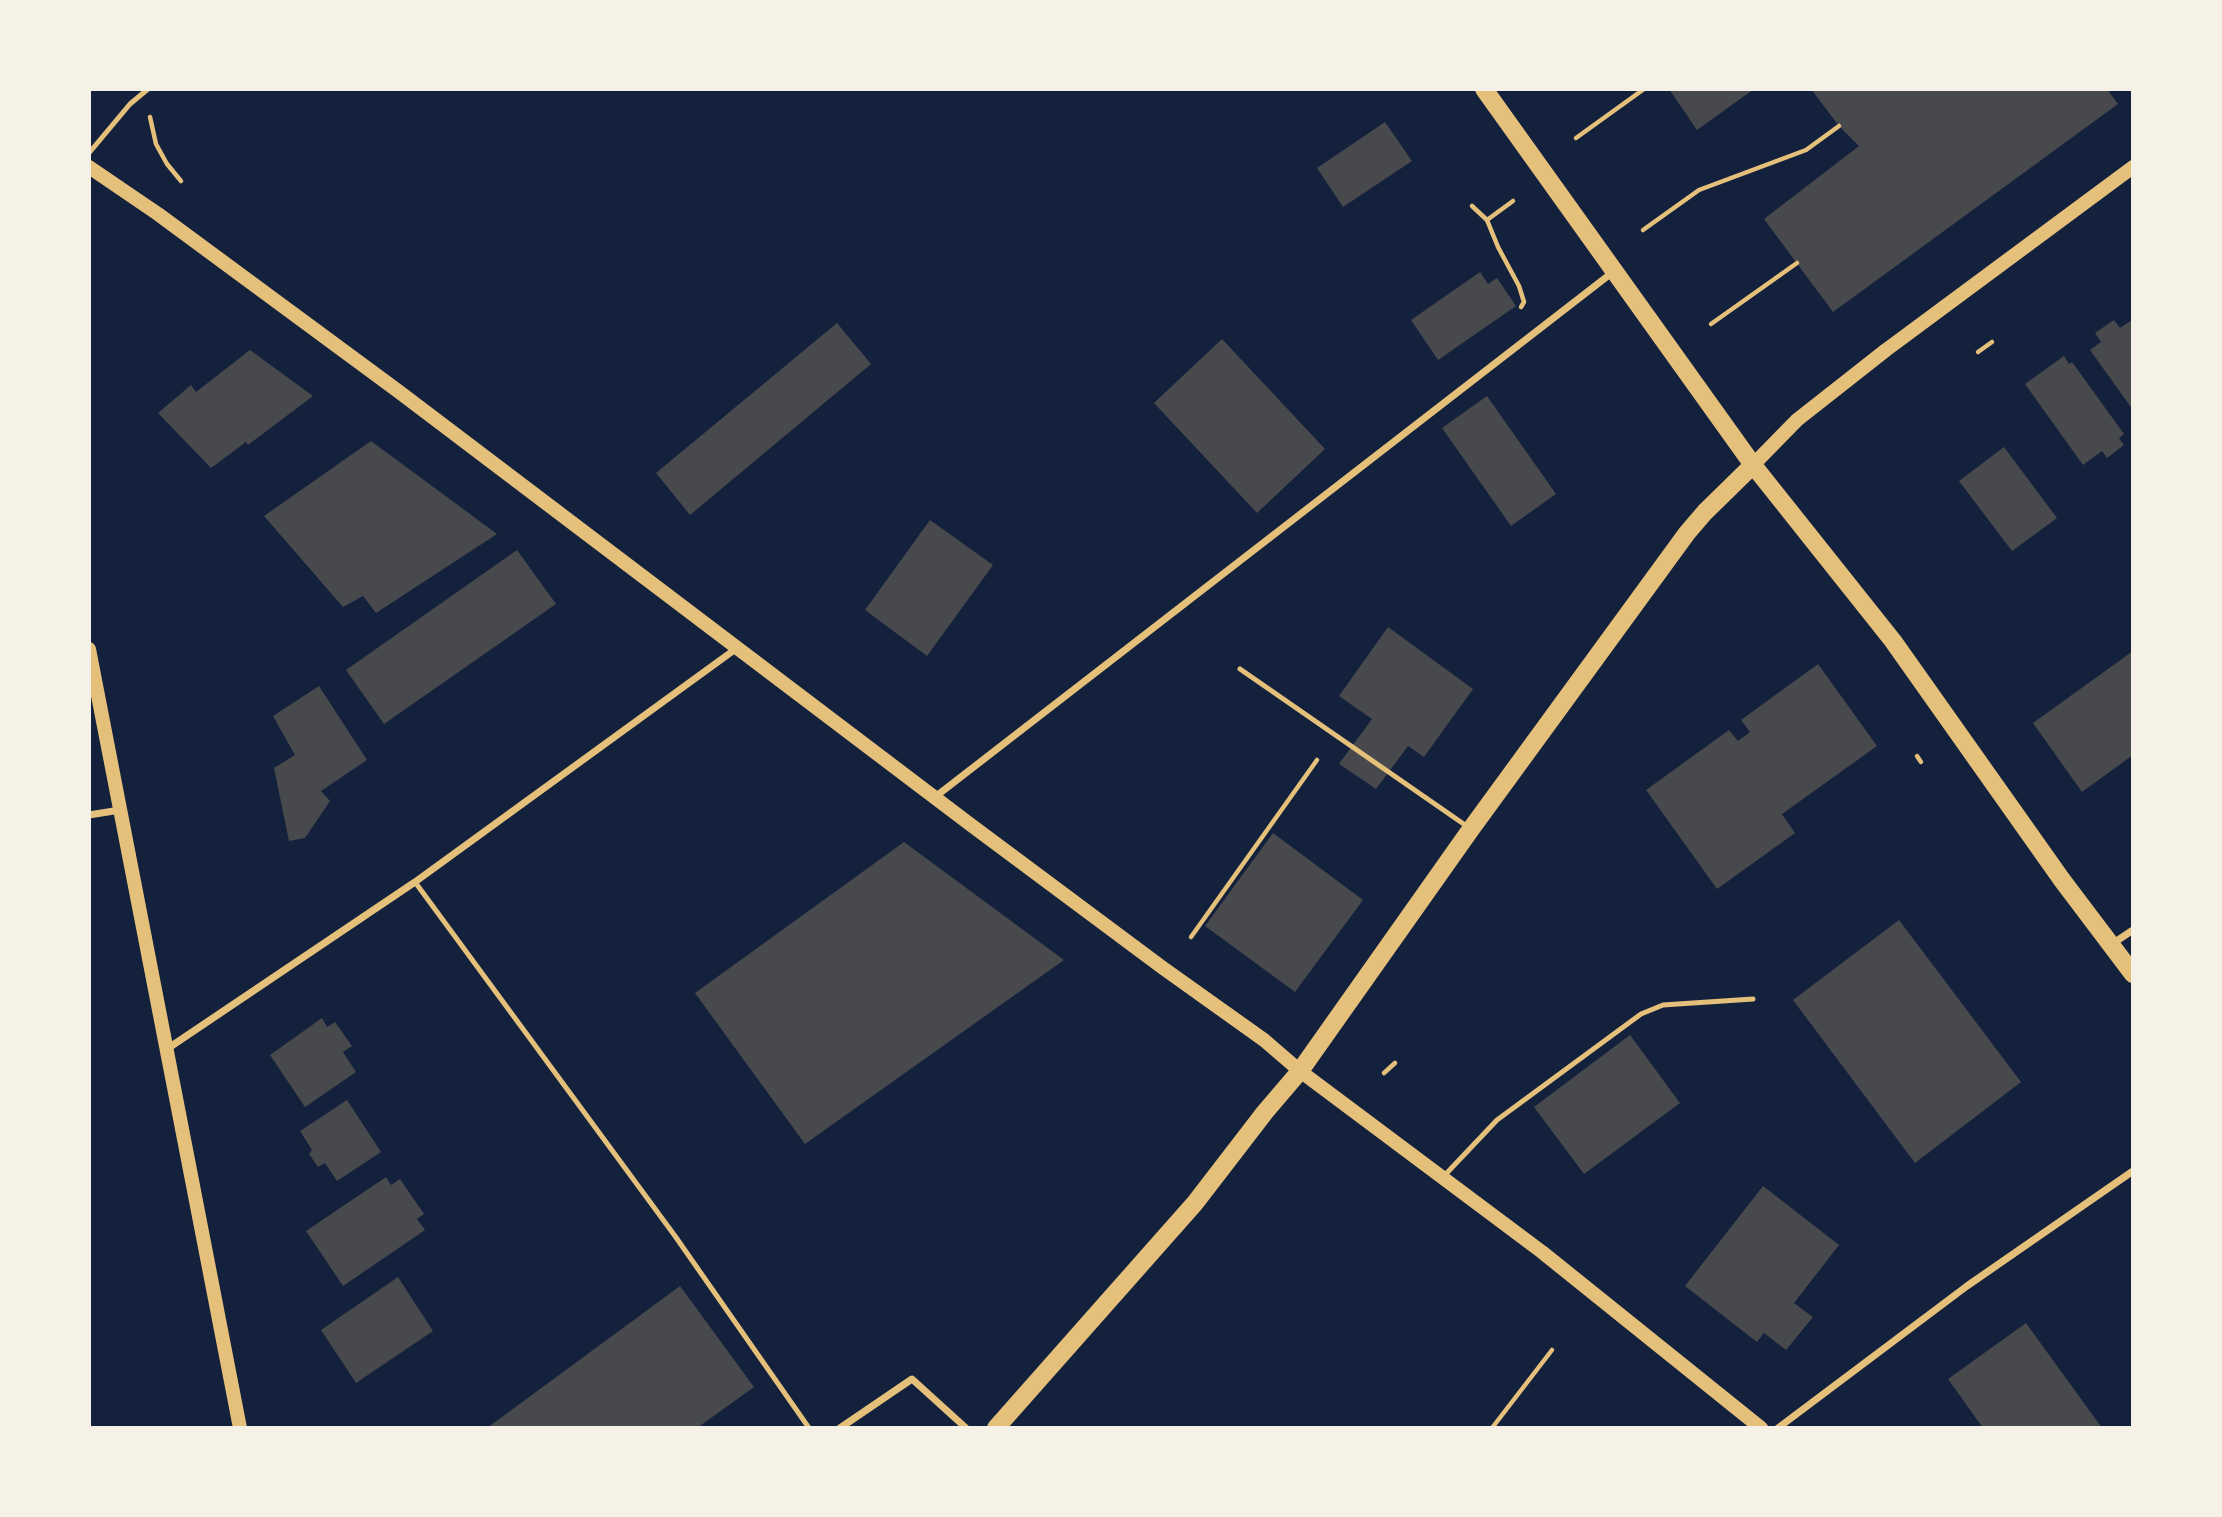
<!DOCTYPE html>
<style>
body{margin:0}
#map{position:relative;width:2222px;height:1517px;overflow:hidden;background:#14213d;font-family:"Noto Sans",sans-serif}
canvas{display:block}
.frame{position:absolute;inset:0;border:91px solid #f6f1e7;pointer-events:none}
</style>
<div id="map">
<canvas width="2222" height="1517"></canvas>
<div class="frame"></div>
</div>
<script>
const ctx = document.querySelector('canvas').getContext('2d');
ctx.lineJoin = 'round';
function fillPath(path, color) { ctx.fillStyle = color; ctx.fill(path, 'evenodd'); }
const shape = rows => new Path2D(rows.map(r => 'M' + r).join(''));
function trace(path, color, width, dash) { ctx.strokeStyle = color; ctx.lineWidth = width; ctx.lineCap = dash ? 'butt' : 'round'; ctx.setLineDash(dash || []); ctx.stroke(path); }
const building = shape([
 [1669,89,1754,89,1697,130],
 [1811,89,2107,89,2118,104,1833,312,1764,219,1859,146,1839,126],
 [1385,122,1412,161,1343,207,1317,168],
 [1480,272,1488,284,1497,278,1516,306,1438,360,1411,320],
 [2114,320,2120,328,2132,320,2133,321,2133,410,2090,350,2101,342,2095,333],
 [837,323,871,364,690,515,656,473],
 [1222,339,1325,449,1257,513,1154,403],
 [250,350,313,396,248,445,246,442,211,468,158,413,191,385,196,392],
 [2064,356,2069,364,2072,362,2124,434,2119,438,2124,445,2107,458,2102,451,2083,465,2025,384],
 [1487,396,1556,494,1511,526,1442,428],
 [371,441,497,534,376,613,363,596,343,607,264,516],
 [2004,447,2057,518,2012,551,1959,481],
 [930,520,993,565,927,656,865,610],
 [517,550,556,604,384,724,346,670],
 [1388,627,1473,689,1424,757,1408,746,1376,789,1339,764,1372,719,1339,696],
 [2133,651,2133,755,2082,792,2033,723],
 [1818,664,1877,746,1782,814,1795,833,1717,889,1646,790,1729,730,1738,741,1750,732,1741,720],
 [319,686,367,760,321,791,330,801,305,838,289,841,274,768,295,755,273,716],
 [1273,833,1363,900,1295,992,1205,926],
 [904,842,1064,960,805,1144,695,993],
 [1899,920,2021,1082,1915,1163,1793,1000],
 [322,1018,327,1027,335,1022,352,1046,343,1052,356,1072,305,1107,270,1055],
 [1630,1035,1680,1103,1584,1174,1534,1107],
 [347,1100,381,1152,337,1181,325,1163,318,1167,309,1154,312,1150,300,1131],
 [386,1177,391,1185,400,1179,424,1214,417,1219,425,1230,343,1286,306,1231],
 [1763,1186,1839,1245,1794,1303,1813,1317,1786,1350,1764,1333,1757,1342,1685,1286],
 [398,1277,433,1331,356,1383,321,1330],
 [680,1286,754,1387,697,1428,487,1428],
 [2026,1323,2102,1428,1983,1428,1948,1379]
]);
const path = shape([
 [150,117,156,144,167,164,181,181],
 [1576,138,1644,89],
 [1472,206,1487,220,1498,247,1519,286,1524,302,1521,307],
 [1487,220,1513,201],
 [1643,230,1699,190,1806,150,1839,126],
 [1711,324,1797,263],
 [1978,352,1992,342],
 [1917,756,1921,762],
 [1191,937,1317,760],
 [1384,1073,1395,1063],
 [1492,1428,1552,1350]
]);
const service = shape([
 [89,153,130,104,148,89],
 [1240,669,1468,827],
 [415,882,675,1236,809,1428],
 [1443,1177,1497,1120,1641,1014,1663,1005,1753,999]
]);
const minor = shape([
 [935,797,1613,272],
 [89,815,120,810],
 [2112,944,2133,930],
 [167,1049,415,882,737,648],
 [840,1428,912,1379,966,1428],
 [1778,1428,1967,1286,2133,1171]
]);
const secondary = shape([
 [89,167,158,214,398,391,971,825,1163,968,1264,1040,1300,1071,1542,1252,1761,1428],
 [1753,465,1797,420,1886,350,2133,167],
 [89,649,240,1428]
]);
const primary = shape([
 [1484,89,1753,465,1893,641,2062,880,2133,974],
 [996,1428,1195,1203,1265,1112,1300,1071,1471,829,1687,533,1705,512,1753,465]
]);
fillPath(building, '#48494c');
trace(path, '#e5c07b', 4.5);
trace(service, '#e5c07b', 5);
trace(minor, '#e5c07b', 7);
trace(secondary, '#e5c07b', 14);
trace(primary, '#e5c07b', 18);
</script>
